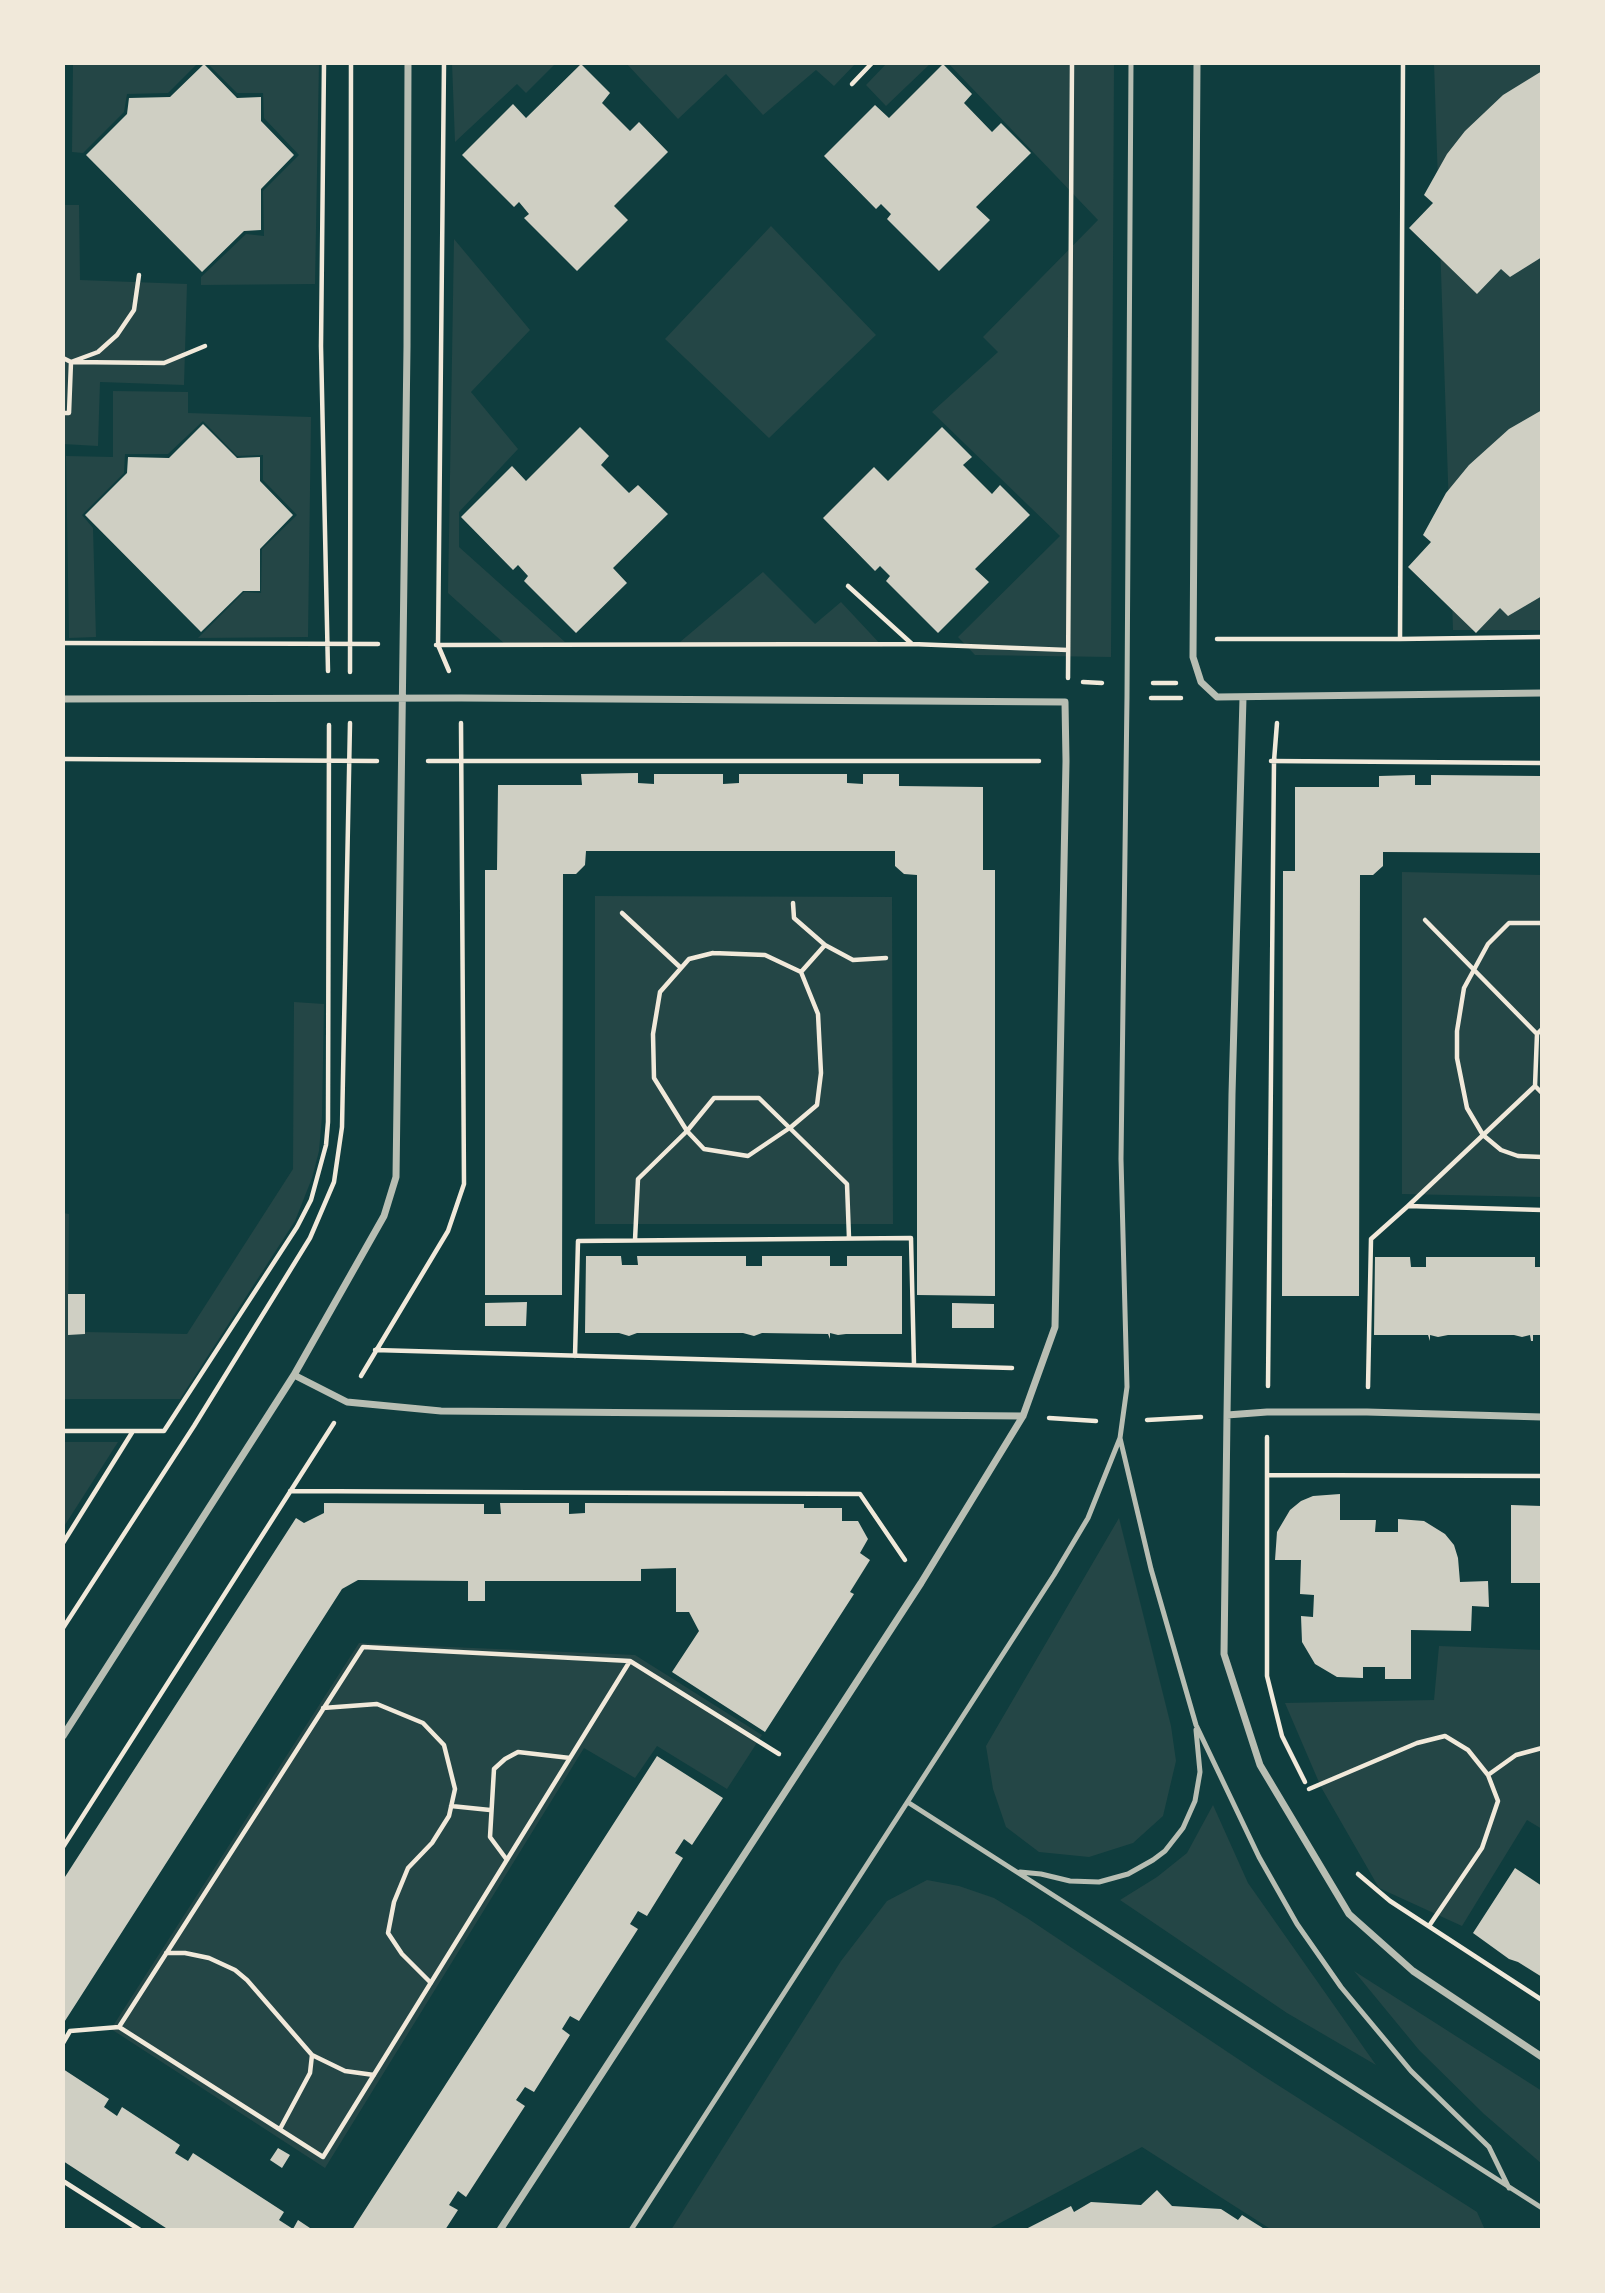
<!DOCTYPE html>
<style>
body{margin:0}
#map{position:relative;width:1605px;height:2293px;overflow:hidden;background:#0f3d3e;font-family:Manrope,sans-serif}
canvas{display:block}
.frame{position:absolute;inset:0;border:65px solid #f1e9da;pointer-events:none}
</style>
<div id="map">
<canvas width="1605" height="2293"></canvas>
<div class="frame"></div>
</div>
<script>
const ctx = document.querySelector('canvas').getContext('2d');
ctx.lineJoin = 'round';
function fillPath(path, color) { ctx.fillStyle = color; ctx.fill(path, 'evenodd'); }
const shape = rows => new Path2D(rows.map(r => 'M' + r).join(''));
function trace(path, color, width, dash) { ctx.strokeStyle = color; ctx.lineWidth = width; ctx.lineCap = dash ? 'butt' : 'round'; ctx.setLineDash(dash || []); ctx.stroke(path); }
const green = shape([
 [73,63,198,63,168,93,127,94,124,112,83,153,72,152],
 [207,63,319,63,315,284,201,285,201,277,246,234,264,236,263,191,299,155,264,118,263,93,237,93],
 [452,63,556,63,526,93,517,84,455,142],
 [626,63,856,63,834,86,816,70,763,115,726,74,678,119],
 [887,63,931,63,886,106,866,85],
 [948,63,1114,63,1111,657,975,655,958,637,1060,536,932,412,998,352,983,337,1098,220],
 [1434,63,1542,63,1542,630,1453,630],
 [63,205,79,205,80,280,187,284,184,385,100,382,98,446,63,444],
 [771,226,876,335,769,438,665,339],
 [454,239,530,330,471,392,518,449,459,512,459,547,565,642,506,645,448,593],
 [113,391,188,392,188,413,311,417,308,637,198,638,244,592,261,593,262,549,297,515,263,480,263,455,237,456,203,421,168,454,125,454,124,473,82,515,93,528,96,637,69,638,66,456,113,457],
 [763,572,815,624,841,602,883,647,680,642],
 [1402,872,1542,875,1542,1197,1402,1194],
 [595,896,892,897,893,1224,595,1224],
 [294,1002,324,1004,322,1116,319,1151,312,1178,295,1221,180,1399,63,1399,63,1213,69,1214,68,1334,84,1334,85,1332,187,1334,293,1169],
 [63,1442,118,1442,63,1528],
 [1119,1518,1171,1726,1176,1761,1163,1816,1133,1843,1089,1857,1039,1852,1006,1827,993,1789,986,1746],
 [359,1643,635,1655,762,1735,727,1789,657,1746,635,1778,584,1748,325,2168,111,2029],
 [1439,1646,1542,1650,1542,1829,1527,1820,1462,1926,1379,1888,1321,1787,1285,1703,1434,1700],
 [1213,1805,1248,1883,1376,2065,1287,2013,1120,1900,1157,1877,1187,1853],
 [927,1880,959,1886,994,1898,1027,1918,1262,2075,1477,2212,1485,2230,1272,2230,1142,2147,987,2230,671,2230,841,1961,887,1901],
 [1354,1971,1542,2091,1542,2164,1484,2114,1419,2050]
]);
const building = shape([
 [204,64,237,98,261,97,261,121,294,155,261,189,261,230,244,231,202,272,86,155,127,114,129,98,170,97],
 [581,64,610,93,602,103,630,131,639,122,668,152,614,206,628,220,577,271,524,218,529,214,519,202,514,207,462,155,513,104,526,118],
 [943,64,972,94,964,103,992,132,1001,123,1031,153,976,207,990,220,939,271,887,219,891,214,881,204,876,209,824,156,875,105,889,118],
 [1542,71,1542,257,1510,277,1501,269,1477,294,1409,228,1433,203,1424,195,1447,154,1465,131,1503,95],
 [1542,410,1542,596,1508,616,1500,608,1476,633,1408,567,1431,542,1423,535,1446,493,1469,465,1509,429],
 [203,424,237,458,260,457,260,481,293,515,260,549,260,591,243,591,201,632,85,515,127,473,128,457,169,458],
 [580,427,609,456,601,465,629,493,638,485,668,514,613,568,627,583,576,633,524,581,528,576,518,565,513,570,461,517,512,466,526,481],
 [942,427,972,457,963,465,992,494,1000,485,1030,515,975,569,989,582,938,633,886,581,890,576,880,566,875,571,823,518,874,467,888,481],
 [638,773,638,783,654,784,654,774,723,774,723,784,739,783,739,774,847,774,847,783,863,784,863,774,899,774,899,786,983,787,983,870,995,870,995,1296,917,1295,917,875,904,874,895,866,895,851,586,851,585,865,576,874,563,874,562,1295,485,1295,485,870,497,870,498,785,582,785,581,774],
 [1415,775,1415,785,1431,785,1431,775,1540,776,1540,786,1542,785,1542,853,1383,852,1383,866,1373,875,1360,875,1359,1296,1282,1296,1283,871,1295,871,1295,787,1379,787,1379,776],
 [586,1256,621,1256,622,1265,638,1265,637,1256,746,1256,746,1266,762,1266,762,1256,830,1256,830,1266,847,1266,847,1256,902,1256,902,1334,846,1334,838,1335,830,1333,830,1339,828,1334,762,1333,754,1336,743,1333,637,1333,629,1336,619,1333,585,1333],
 [1375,1257,1410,1257,1411,1267,1426,1267,1426,1257,1535,1257,1535,1267,1542,1267,1542,1335,1533,1335,1533,1341,1531,1341,1530,1335,1522,1337,1514,1335,1448,1335,1438,1337,1430,1335,1430,1341,1428,1335,1374,1335],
 [68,1294,85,1294,85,1334,68,1335],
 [527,1302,526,1326,485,1326,485,1303],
 [952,1303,994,1304,994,1328,952,1328],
 [1340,1494,1340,1520,1376,1520,1375,1532,1398,1532,1398,1519,1424,1521,1445,1534,1454,1545,1458,1558,1460,1582,1488,1581,1489,1607,1472,1606,1471,1631,1411,1630,1411,1679,1385,1679,1385,1667,1363,1667,1363,1678,1337,1677,1315,1664,1302,1642,1301,1616,1313,1617,1314,1595,1300,1594,1301,1560,1275,1560,1277,1532,1290,1510,1301,1501,1313,1496],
 [324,1503,484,1504,484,1514,501,1514,500,1503,569,1503,569,1514,585,1513,585,1503,804,1504,804,1508,842,1508,842,1521,858,1521,868,1539,860,1553,870,1560,850,1592,854,1594,765,1732,672,1672,699,1631,689,1612,676,1612,676,1568,641,1569,641,1581,485,1581,485,1601,468,1601,468,1581,358,1580,342,1589,63,2024,63,1880,296,1518,304,1523,324,1513],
 [1511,1505,1542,1506,1542,1583,1511,1583],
 [657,1756,723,1798,692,1845,684,1839,675,1853,683,1858,647,1916,638,1911,630,1924,638,1929,579,2021,570,2016,562,2029,570,2035,534,2092,525,2087,516,2100,525,2106,466,2197,458,2191,449,2205,458,2210,445,2230,352,2230],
 [1515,1868,1542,1886,1542,1977,1518,1962,1509,1959,1473,1933],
 [63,2069,109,2099,104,2107,117,2116,122,2107,180,2145,175,2153,188,2161,193,2153,284,2212,279,2220,293,2229,298,2220,313,2230,169,2230,63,2161],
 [278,2148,290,2155,282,2168,270,2160],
 [1157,2190,1172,2206,1221,2209,1238,2220,1242,2215,1266,2230,1024,2230,1071,2206,1074,2212,1091,2202,1141,2205]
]);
const path = shape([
 [324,63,321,346,328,671],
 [444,63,438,645,449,671],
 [852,84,872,63],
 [63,358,71,362,98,352,117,335,134,310,139,275],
 [63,413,69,413,71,362,164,363,205,346],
 [848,586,912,644],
 [1217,639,1400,639,1542,637],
 [1400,639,1403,63],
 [63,643,378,644],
 [436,645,912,644,1068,650],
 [350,672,351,63],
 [1068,678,1072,63],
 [1083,682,1102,683],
 [1153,683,1176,683],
 [1151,698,1181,698],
 [63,759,377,761],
 [428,761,1039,761],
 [1271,761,1542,763],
 [793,903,794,918,825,945,853,960,886,958],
 [622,913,681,968],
 [1425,920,1537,1034],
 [1542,923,1509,923,1488,944,1464,988,1457,1031,1457,1058,1467,1108,1483,1135,1501,1150,1518,1156,1542,1157],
 [713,953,765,955,801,972,818,1014,821,1073,817,1105,791,1127,748,1156,704,1149,687,1131,654,1078,653,1034,660,992,689,959,713,953],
 [801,972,825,945],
 [1535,1086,1537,1034,1542,1029],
 [1408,1206,1535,1086,1542,1093],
 [635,1240,638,1179,687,1131,714,1098,759,1098,847,1184,849,1238],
 [375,1350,1012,1368],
 [575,1356,578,1241,911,1238,914,1365],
 [361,1376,448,1231,464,1184,461,723],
 [1268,1386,1274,761,1277,723],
 [1368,1387,1371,1239,1408,1206,1542,1210],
 [1049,1418,1096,1421],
 [1147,1420,1201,1417],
 [63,1431,164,1431,297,1227,311,1200,326,1145,328,1122,329,725],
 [1267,1437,1267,1676,1282,1736,1305,1782],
 [1267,1475,1542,1476],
 [290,1491,860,1494,905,1560],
 [63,1543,133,1431],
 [63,1628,194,1426,310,1238,334,1182,342,1127,350,723],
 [630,1661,323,2157,119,2027,363,1647,630,1661,779,1754],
 [323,1708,377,1704,423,1723,444,1745,455,1789,449,1816,432,1843,408,1868,394,1902,388,1933,402,1954,431,1983],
 [1488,1775,1516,1755,1542,1748],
 [1309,1789,1417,1743,1445,1736,1468,1750,1488,1775,1498,1801,1482,1848,1429,1926],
 [451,1806,490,1810],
 [63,1847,334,1423],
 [507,1860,490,1837,494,1769,505,1759,518,1752,570,1758],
 [1358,1874,1390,1901,1542,2000],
 [166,1953,185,1953,209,1958,235,1970,247,1980,312,2055,345,2071,374,2075],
 [63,2043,70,2031,119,2027],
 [280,2129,310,2073,312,2055],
 [63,2181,140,2230]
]);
const service = shape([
 [1120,1438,1151,1569,1196,1725,1259,1857,1297,1924,1341,1987,1411,2071,1489,2147,1509,2188],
 [909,1803,1542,2208],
 [1020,1872,1041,1874,1070,1881,1099,1882,1128,1874,1153,1860,1165,1851,1183,1828,1195,1801,1200,1772,1196,1730],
 [631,2230,1054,1575,1088,1518,1120,1438,1127,1387,1121,1159,1127,697,1131,63]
]);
const minor = shape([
 [1197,63,1193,657,1201,682,1217,697,1542,693],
 [1243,698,1232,1094,1227,1415,1267,1412,1367,1412,1542,1417],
 [63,699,461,698,1065,702,1066,761,1055,1327,1023,1416,921,1583,500,2230],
 [294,1375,347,1402,441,1411,1023,1416],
 [1227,1415,1224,1654,1260,1765,1349,1914,1413,1971,1542,2057],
 [63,1736,294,1375,384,1216,396,1177,407,347,408,63]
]);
fillPath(green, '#244646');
fillPath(building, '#cfcfc3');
trace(path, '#f1e9da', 4.5);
trace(service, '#b8beb3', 5);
trace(minor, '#b8beb3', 7);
</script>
